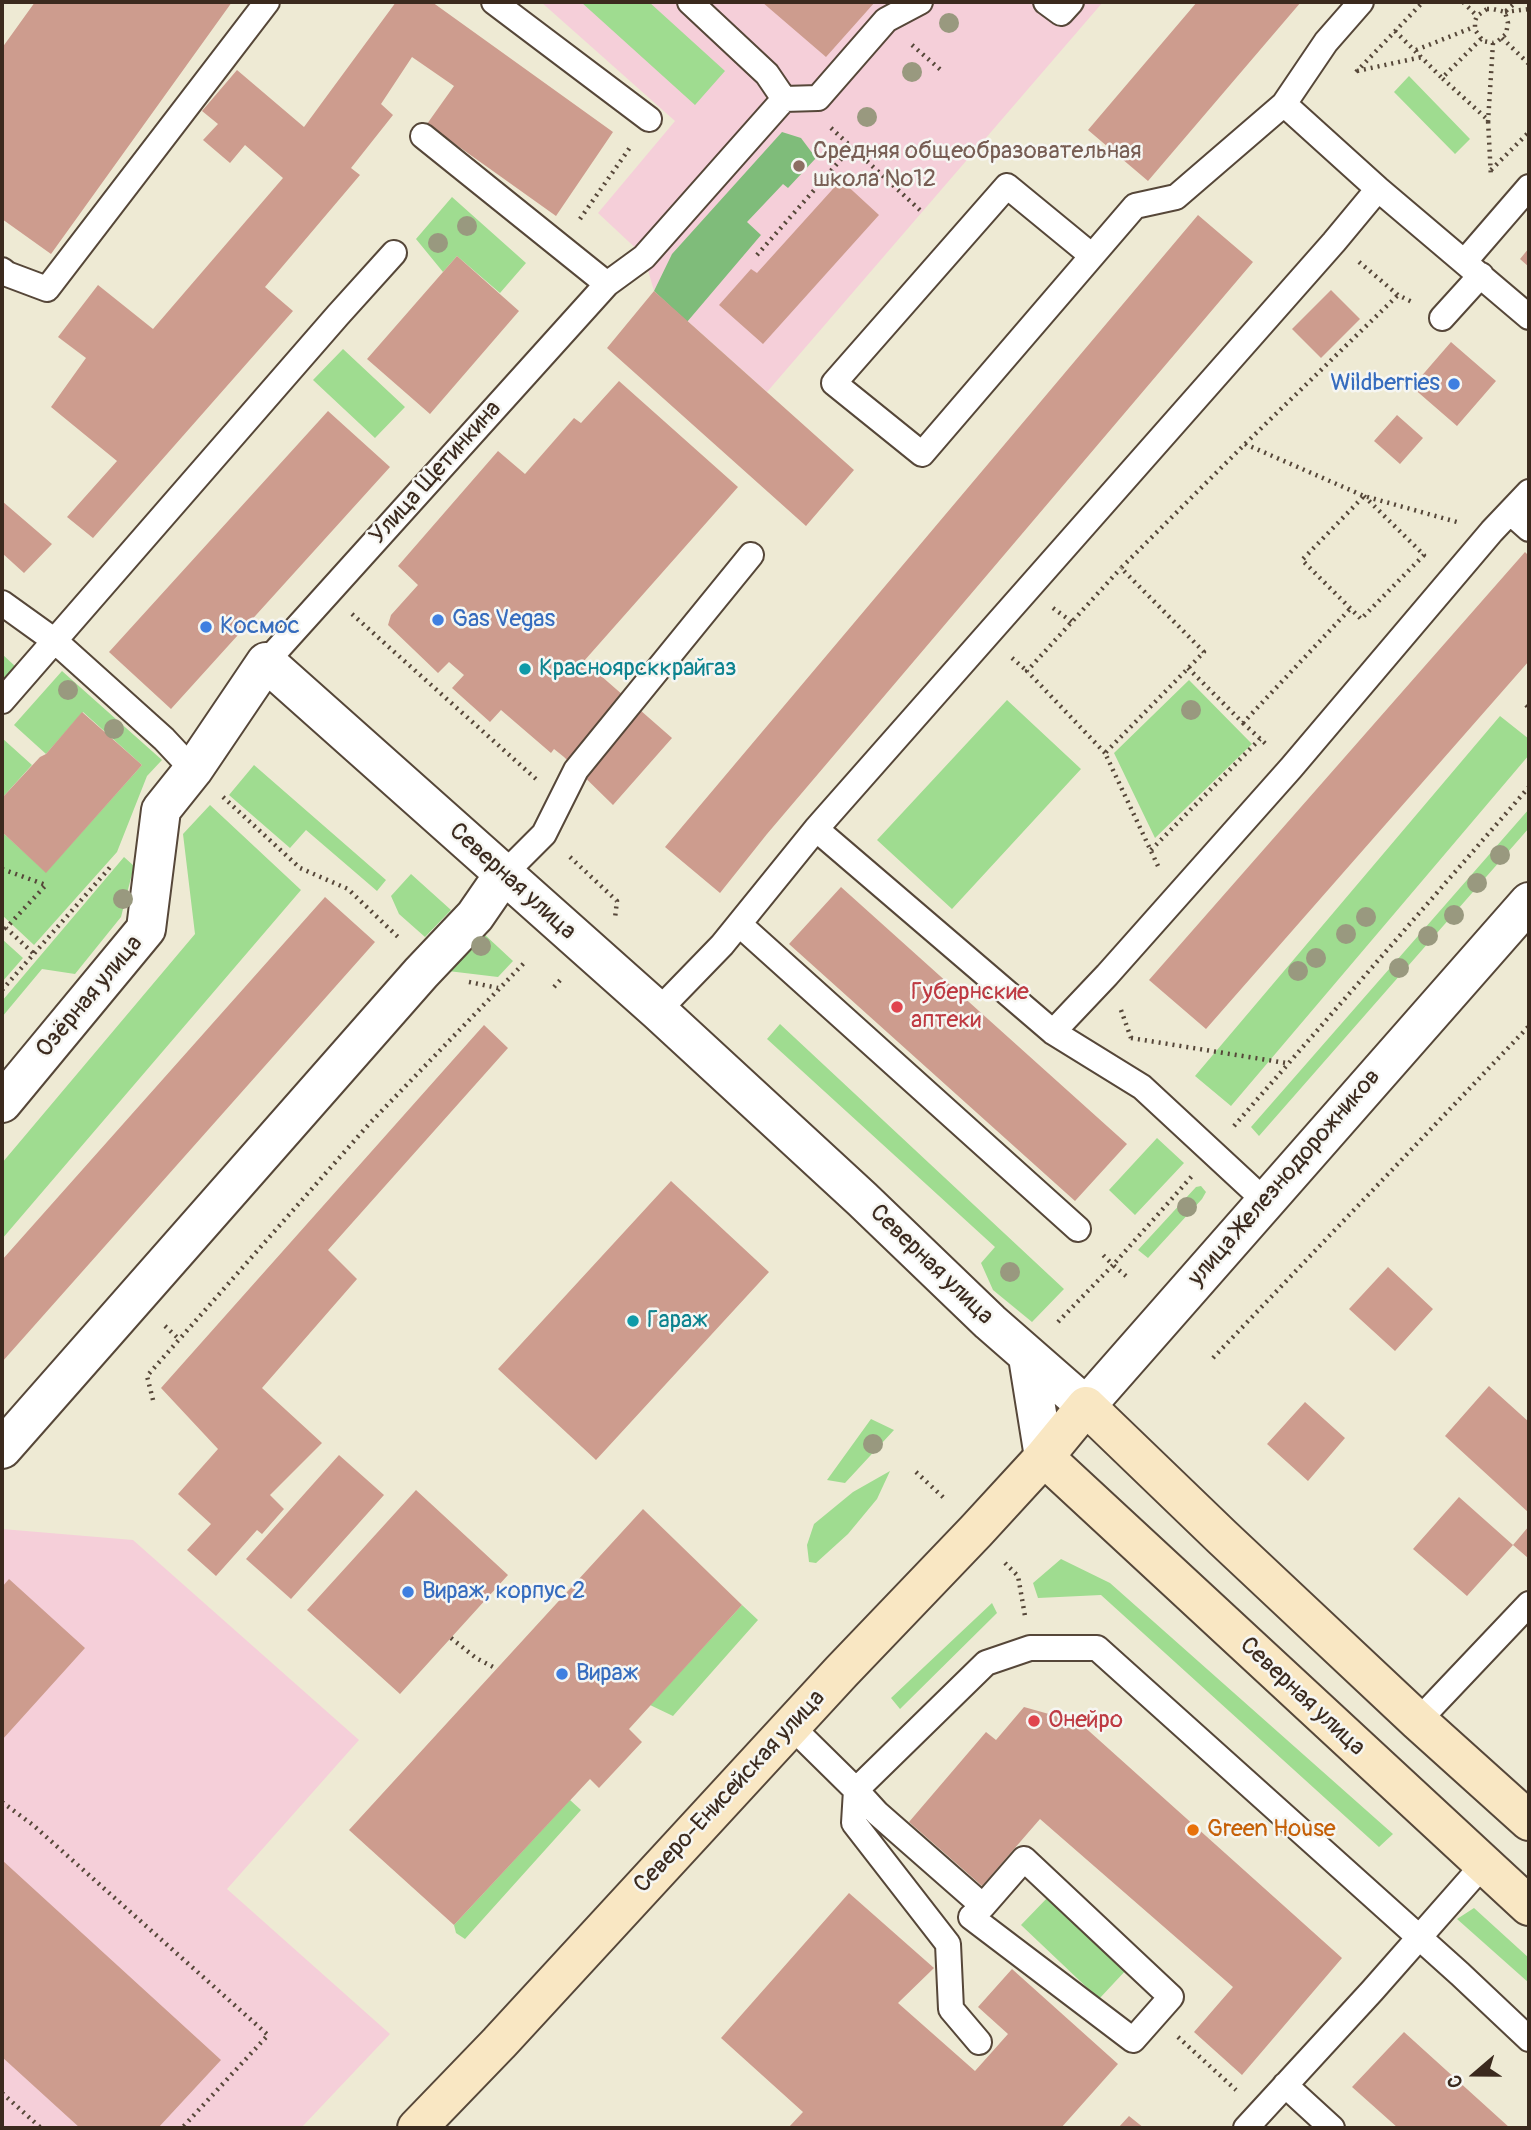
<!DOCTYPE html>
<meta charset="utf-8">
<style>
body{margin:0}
#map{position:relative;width:1531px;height:2130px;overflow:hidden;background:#eeead4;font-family:Pangolin,sans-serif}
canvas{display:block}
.frame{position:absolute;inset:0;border:4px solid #3b2a1e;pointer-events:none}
.north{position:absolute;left:1440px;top:2039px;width:70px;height:70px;-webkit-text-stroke:5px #f6f6f2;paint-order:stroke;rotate:250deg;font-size:19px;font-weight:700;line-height:28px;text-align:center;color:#3b2a1e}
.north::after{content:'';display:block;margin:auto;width:24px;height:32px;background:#3b2a1e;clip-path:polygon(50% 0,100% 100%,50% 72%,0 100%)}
</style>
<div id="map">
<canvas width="1531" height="2130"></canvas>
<div class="frame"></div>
<div class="north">С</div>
</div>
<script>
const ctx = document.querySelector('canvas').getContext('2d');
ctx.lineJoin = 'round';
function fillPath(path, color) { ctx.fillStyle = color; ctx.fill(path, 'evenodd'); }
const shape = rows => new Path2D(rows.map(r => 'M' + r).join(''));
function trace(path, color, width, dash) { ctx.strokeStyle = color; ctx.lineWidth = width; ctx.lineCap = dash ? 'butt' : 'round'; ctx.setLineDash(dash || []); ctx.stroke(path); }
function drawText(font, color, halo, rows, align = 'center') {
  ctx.font = font + ' Pangolin,sans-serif'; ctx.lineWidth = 5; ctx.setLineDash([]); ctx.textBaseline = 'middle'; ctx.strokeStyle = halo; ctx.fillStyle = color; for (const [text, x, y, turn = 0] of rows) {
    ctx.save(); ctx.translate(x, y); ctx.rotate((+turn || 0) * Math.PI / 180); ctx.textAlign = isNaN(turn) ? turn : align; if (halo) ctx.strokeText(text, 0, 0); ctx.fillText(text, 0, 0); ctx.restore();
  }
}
const built = shape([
 [541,2,1103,2,767,392,654,291,644,256,598,213,675,121],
 [2,1529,133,1540,359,1740,227,1889,390,2034,301,2128,2,2128]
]);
const green = shape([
 [581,2,649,2,725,71,695,105],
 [1409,76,1470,139,1455,154,1394,92],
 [452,197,526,263,500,293,457,256,443,272,416,239],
 [343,349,405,407,375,438,313,380],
 [2,654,16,667,2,683],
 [62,671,162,760,147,776,117,852,34,945,2,915,2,832,46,872,142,765,83,712,46,754,14,725],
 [1189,680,1252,744,1155,838,1114,753],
 [1007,700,1081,769,952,909,877,840],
 [1500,716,1529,739,1529,755,1231,1106,1195,1076],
 [2,738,32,765,2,798],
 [254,765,386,880,377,891,306,830,290,848,229,795],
 [210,805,301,890,2,1239,2,1163,195,934,183,834],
 [1529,809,1529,828,1259,1136,1251,1127],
 [124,857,134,866,121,917,75,974,42,969,2,1017,2,1001],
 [411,874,451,910,425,937,399,914,391,896],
 [484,934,513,961,498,977,448,971],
 [2,939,23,958,2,982],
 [780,1024,1064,1289,1032,1322,993,1290,981,1263,995,1247,767,1039],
 [1157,1138,1184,1163,1135,1215,1109,1190],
 [1201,1186,1206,1192,1202,1199,1148,1258,1138,1250,1196,1187],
 [871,1419,894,1430,845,1483,827,1480],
 [890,1471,877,1499,848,1534,816,1563,809,1562,807,1545,814,1524,853,1492],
 [1061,1559,1110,1583,1393,1834,1379,1847,1101,1595,1038,1598,1033,1583],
 [992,1603,997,1613,900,1709,891,1698],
 [742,1605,758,1620,673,1716,650,1705],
 [570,1800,581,1810,465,1939,456,1933,454,1925],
 [1050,1895,1128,1968,1099,1999,1021,1925],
 [1474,1908,1529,1958,1529,1983,1457,1919]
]);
const forest = shape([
 [782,132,801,138,816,158,788,188,783,184,747,222,761,235,687,322,654,291,672,254]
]);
const building = shape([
 [35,2,232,2,51,254,2,219,2,48],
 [396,2,432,2,613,132,556,216,427,124,454,86,412,57,381,104,393,115,351,168,360,175,265,287,293,311,93,538,67,517,117,461,51,407,86,358,58,337,98,285,153,329,283,178,245,145,230,163,203,140,218,124,202,111,237,70,304,127],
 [762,2,875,2,826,57],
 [1197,2,1301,2,1148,181,1088,130],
 [841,180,879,215,763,344,719,305,751,269,757,273],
 [1198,215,1253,262,767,834,720,893,665,847],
 [1529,248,1529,267,1520,259],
 [457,256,519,311,430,414,367,359],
 [1331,290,1360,319,1321,358,1292,329],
 [654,291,854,470,806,526,607,348],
 [1451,342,1496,381,1457,426,1412,387],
 [619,381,738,487,584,661,672,738,613,805,564,757,554,749,551,753,501,710,490,722,452,688,464,675,449,662,438,673,388,625,391,615,418,585,398,566,498,451,525,474,574,418,581,423],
 [328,411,390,467,171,709,109,652],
 [1397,415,1423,438,1400,464,1374,441],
 [2,501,52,544,24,573,2,553],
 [1525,552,1529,556,1529,661,1206,1029,1149,980],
 [82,712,142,765,46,873,2,832,2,798,40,757,46,754],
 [841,887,1127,1144,1075,1201,789,944],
 [325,897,375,942,2,1362,2,1260],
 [484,1025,508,1048,328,1250,357,1279,262,1388,322,1443,270,1495,284,1509,262,1534,257,1530,216,1576,187,1550,211,1524,178,1494,218,1449,161,1388],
 [671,1181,769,1272,596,1460,498,1369],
 [1388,1267,1433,1309,1395,1351,1349,1309],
 [1489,1386,1529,1422,1529,1513,1445,1436],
 [1305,1402,1345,1438,1308,1481,1267,1444],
 [339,1455,384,1495,291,1599,246,1559],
 [416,1490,508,1575,400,1694,307,1610],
 [1459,1497,1513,1545,1467,1596,1413,1549],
 [643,1509,742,1605,629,1729,642,1742,599,1788,590,1779,454,1925,349,1830],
 [1529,1526,1529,1556,1528,1558,1513,1545],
 [9,1579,85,1648,2,1740,2,1587],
 [1024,1707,1056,1716,1069,1728,1080,1723,1342,1958,1242,2075,1194,2032,1233,1987,1040,1819,982,1886,909,1822,986,1732,996,1740],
 [2,1860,221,2060,158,2128,80,2128,2,2057],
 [849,1893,934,1968,898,2003,975,2071,1008,2034,978,2007,1012,1969,1118,2064,1061,2128,788,2128,803,2112,721,2038],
 [1404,2032,1510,2128,1398,2128,1352,2087],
 [1129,2116,1144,2128,1118,2128]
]);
const path = shape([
 [1463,2,1477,16],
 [1487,9,1493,9,1505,12,1508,23,1506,34,1498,41,1493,43,1483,41,1475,30,1475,21,1477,16,1487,9],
 [1506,11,1516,2],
 [1505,12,1529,9],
 [1395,31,1442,78],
 [1502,38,1529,64],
 [1481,39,1442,78,1488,120,1491,177],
 [912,45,942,71],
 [1416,50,1474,27],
 [1357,71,1422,57],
 [1356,72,1423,2],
 [1488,122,1493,43],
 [831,128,922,212],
 [1491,170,1529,132],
 [580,219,631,146],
 [757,255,851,148],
 [1359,262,1398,295,1414,303],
 [1245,444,1364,496,1457,522],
 [1364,496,1424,555,1361,619,1302,560,1364,496],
 [1053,608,1072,622],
 [352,614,536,779],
 [1012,658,1027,671],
 [1188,668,1243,723,1350,609],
 [1526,705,1529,708],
 [1243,723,1268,746],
 [1105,753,1027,671,1121,568],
 [223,797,300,868,348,889,400,939],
 [1151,850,1260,739],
 [570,857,617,901,615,918],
 [1158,866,1105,753,1204,652,1121,568,1245,444,1398,295],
 [2,869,46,885,6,928,33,953],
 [469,982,498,988],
 [554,987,563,977],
 [2,990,112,865],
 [1121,1010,1131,1038],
 [1131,1038,1286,1063],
 [1234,1126,1529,787],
 [1126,1276,1113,1265,1192,1176],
 [1058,1322,1113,1265,1100,1252],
 [165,1326,180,1340],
 [1213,1358,1529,1026],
 [153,1400,147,1376,369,1124,525,962],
 [916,1472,945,1499],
 [1005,1563,1018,1576,1025,1616],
 [451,1638,476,1658,497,1669],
 [2,1802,33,1825,268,2035,182,2128],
 [1178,2037,1236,2090],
 [2,2093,41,2128]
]);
const service = shape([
 [494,2,649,119],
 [1046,2,1061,13,1071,2],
 [784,99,818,98,886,20,920,2],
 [1284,104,1378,189,1529,317],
 [423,136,607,284],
 [1091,255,1007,186,834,383,922,454,1135,206,1176,197,1284,104,1326,42,1361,2],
 [1465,261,1529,187],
 [2,270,7,274,47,289,267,2],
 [1442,318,1481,275],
 [1511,513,1529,529],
 [2,603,55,641,164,739,193,770],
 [266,662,607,284,644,257,784,99,767,74,690,2],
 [2,701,338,315,394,253],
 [816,829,1053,1032,1142,1087,1265,1201],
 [504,874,544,834,576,770,751,555],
 [739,924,1078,1229],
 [658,1011,722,945,816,829,1334,242,1378,189],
 [1053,1032,1107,975,1291,768,1492,531,1529,492],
 [1418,1721,1529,1604],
 [792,1727,856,1790,986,1663,1030,1648,1097,1648,1460,1974,1529,2039],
 [856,1790,877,1813,983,1906,1024,1859,1171,1997,1133,2040,971,1917,983,1906],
 [856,1790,854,1823,948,1944,951,2009,979,2042],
 [1285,2085,1332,2128],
 [1246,2128,1372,1991,1483,1865]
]);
const minor = shape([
 [2,1103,146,929,161,810,193,770,266,662,658,1011,862,1199,990,1322,1086,1406],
 [1028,1357,1044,1457],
 [2,1449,421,973,475,916,504,874]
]);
const tertiary = shape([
 [1086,1406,1529,902]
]);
const secondary = shape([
 [1044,1457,1529,1906],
 [417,2128,499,2043,841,1672,976,1531,1044,1457,1086,1406,1222,1537,1418,1721,1529,1821]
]);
const trees = [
 [949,23],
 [912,72],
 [867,117],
 [467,226],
 [438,243],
 [68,690],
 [1191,710],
 [114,729],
 [1500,855],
 [1477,883],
 [123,899],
 [1454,915],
 [1366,917],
 [1346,934],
 [1428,936],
 [481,946],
 [1316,958],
 [1399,968],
 [1298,971],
 [1187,1207],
 [1010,1272],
 [873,1444]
];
const markers = [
 [799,166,7,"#8d6e63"],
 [1454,384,7,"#3f7fe0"],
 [438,620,7,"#3f7fe0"],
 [206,627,7,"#3f7fe0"],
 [525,669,7,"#0f9aa8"],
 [897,1007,7,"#e0444e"],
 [633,1321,7,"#0f9aa8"],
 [408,1592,7,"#3f7fe0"],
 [562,1674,7,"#3f7fe0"],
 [1034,1721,7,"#e0444e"],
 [1193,1830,7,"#e8710a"]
];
const educationNames = [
 ["Средняя общеобразовательная",813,152],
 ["школа №12",813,180]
];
const shopNames = [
 ["Wildberries",1440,384,"right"],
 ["Gas Vegas",452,620],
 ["Космос",220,627],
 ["Вираж, корпус 2",422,1592],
 ["Вираж",576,1674]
];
const streetNames = [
 ["Улица Щетинкина",436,473,-48],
 ["Северная улица",512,882,42],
 ["Озёрная улица",90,997,-50],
 ["улица Железнодорожников",1285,1178,-49],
 ["Северная улица",931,1265,44],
 ["Северная улица",1302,1697,43],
 ["Северо-Енисейская улица",730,1792,-47]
];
const cultureNames = [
 ["Красноярсккрайгаз",539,669],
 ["Гараж",647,1321]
];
const healthNames = [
 ["Губернские",911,993],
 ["аптеки",911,1021],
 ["Онейро",1048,1721]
];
const foodNames = [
 ["Green House",1207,1830]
];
fillPath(built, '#f5cfd9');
fillPath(green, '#9fdc90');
fillPath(forest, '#7fbc7a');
fillPath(building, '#cd9c8e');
trace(service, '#564739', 28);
trace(minor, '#564739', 42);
trace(tertiary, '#564739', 42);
trace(secondary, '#564739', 42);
trace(path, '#564739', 4.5, [2, 5]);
trace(service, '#fff', 24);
trace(minor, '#fff', 38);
trace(tertiary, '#fff', 38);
trace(secondary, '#f9e7c3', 38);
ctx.fillStyle = '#99997f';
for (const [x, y] of trees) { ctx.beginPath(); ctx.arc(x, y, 10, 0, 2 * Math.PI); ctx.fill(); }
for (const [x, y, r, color] of markers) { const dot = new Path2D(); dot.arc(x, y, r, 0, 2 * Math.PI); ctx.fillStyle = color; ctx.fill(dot); trace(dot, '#f6f6f2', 2.5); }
drawText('24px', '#785e54', '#f6f6f2', educationNames, 'left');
drawText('24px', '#366cbe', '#f6f6f2', shopNames, 'left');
drawText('24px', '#3b2a1e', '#f6f6f2', streetNames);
drawText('24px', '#0d838f', '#f6f6f2', cultureNames, 'left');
drawText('24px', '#be3a42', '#f6f6f2', healthNames, 'left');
drawText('24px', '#c56008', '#f6f6f2', foodNames, 'left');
</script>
